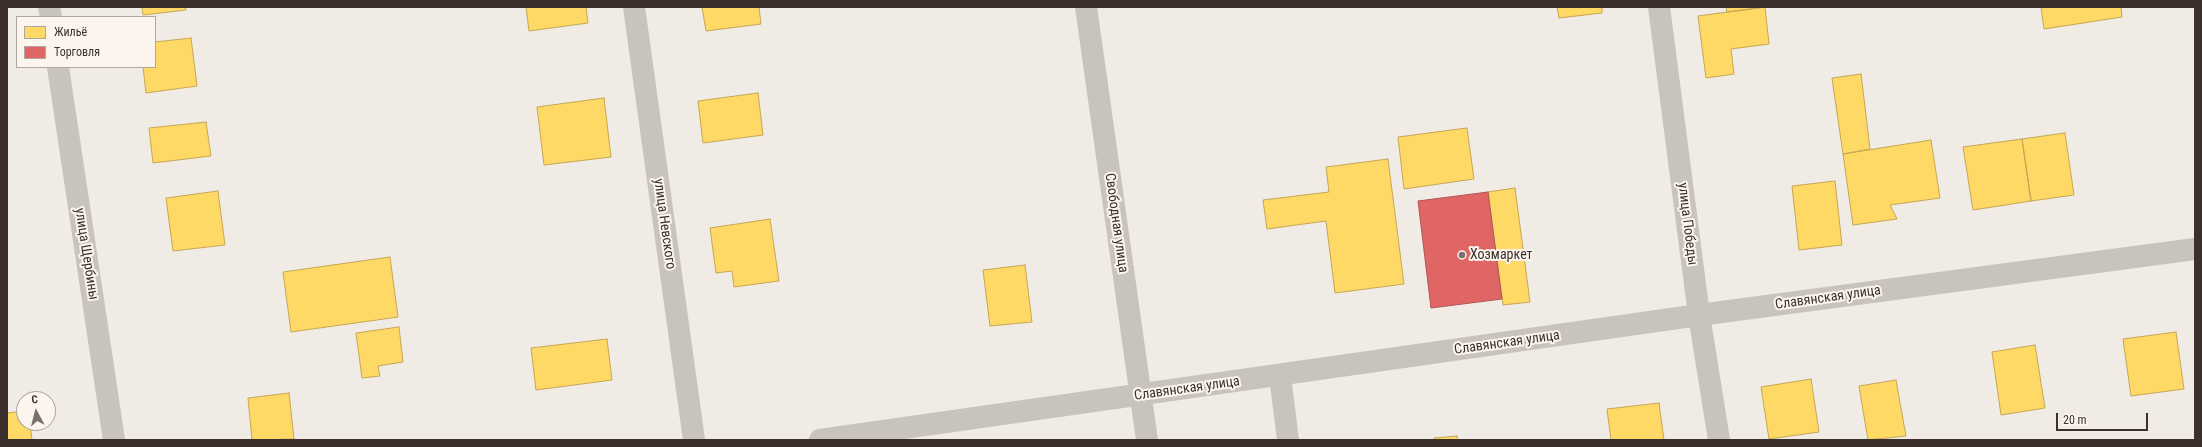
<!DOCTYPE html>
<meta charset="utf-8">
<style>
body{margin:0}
#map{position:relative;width:2202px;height:447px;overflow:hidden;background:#f0ebe5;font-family:"Roboto Condensed",sans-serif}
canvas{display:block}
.frame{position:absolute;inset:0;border:8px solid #3b302b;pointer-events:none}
.legend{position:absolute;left:16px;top:16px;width:140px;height:52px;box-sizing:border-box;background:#fbf5ee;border:1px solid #aea6a0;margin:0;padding:5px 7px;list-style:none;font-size:12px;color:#3b302b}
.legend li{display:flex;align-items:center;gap:8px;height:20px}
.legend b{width:20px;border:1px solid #aea6a0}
.north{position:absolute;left:16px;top:391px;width:40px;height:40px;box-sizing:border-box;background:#fbf5ee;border:1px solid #aea6a0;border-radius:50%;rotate:353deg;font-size:11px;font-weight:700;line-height:16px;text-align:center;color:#3b302b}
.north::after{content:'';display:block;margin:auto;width:14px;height:18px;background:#7a716c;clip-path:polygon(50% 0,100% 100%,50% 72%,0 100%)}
.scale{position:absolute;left:2056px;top:413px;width:92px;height:18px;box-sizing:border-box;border:2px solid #3b302b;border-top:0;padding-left:5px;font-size:12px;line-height:14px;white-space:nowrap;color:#3b302b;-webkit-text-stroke:3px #fbf5ee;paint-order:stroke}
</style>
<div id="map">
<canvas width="2202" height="447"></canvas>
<div class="frame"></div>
<ul class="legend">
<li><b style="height:11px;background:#ffd966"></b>Жильё</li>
<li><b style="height:11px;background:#e06666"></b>Торговля</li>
</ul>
<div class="north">С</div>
<div class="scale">20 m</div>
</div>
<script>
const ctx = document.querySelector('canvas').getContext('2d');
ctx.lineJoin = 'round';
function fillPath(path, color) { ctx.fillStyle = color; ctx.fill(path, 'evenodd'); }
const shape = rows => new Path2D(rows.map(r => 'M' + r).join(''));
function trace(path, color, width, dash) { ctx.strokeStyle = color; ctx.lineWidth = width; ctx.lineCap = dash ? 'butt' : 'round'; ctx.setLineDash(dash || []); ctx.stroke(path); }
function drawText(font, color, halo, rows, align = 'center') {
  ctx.font = font + ' "Roboto Condensed",sans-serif'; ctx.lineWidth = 4; ctx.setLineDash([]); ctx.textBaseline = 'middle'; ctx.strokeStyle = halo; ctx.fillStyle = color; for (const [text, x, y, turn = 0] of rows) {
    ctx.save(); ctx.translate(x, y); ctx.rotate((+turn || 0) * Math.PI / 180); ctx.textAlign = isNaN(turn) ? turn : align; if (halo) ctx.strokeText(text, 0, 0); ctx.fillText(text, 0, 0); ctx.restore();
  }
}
const homes = shape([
 [142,7,185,7,186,10,143,15,142,7],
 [526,7,586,7,588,23,529,31,526,7],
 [702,7,759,7,761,24,706,31,702,7],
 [1557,7,1602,7,1602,13,1559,18,1557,7],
 [1726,7,1767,7,1727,12,1726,7],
 [1765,7,1769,44,1731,49,1734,74,1706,78,1698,16,1765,7],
 [2041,7,2121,7,2122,17,2044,29,2041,7],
 [191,38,197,86,146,93,143,67,155,67,155,42,191,38],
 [1861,74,1870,149,1843,154,1832,78,1861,74],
 [758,93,763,135,703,143,698,101,758,93],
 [604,98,611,157,544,165,537,107,604,98],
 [206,122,211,156,153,163,149,128,206,122],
 [1467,128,1474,179,1404,189,1398,137,1467,128],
 [2065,133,2074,195,2031,201,2022,139,2065,133],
 [2022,139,2031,201,1973,210,1963,147,2022,139],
 [1931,140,1940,198,1890,205,1897,219,1853,225,1843,154,1931,140],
 [1388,159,1404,284,1335,293,1326,221,1267,229,1263,200,1329,192,1326,167,1388,159],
 [1835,181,1842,245,1799,250,1792,186,1835,181],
 [1515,188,1530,302,1503,305,1488,192,1515,188],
 [218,191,225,245,173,251,166,198,218,191],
 [770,219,779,281,734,287,732,271,716,273,710,228,770,219],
 [390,257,398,317,291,332,283,272,390,257],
 [1025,265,1032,322,990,326,983,270,1025,265],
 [399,327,403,362,378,366,380,376,362,378,356,333,399,327],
 [2176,332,2184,389,2131,396,2123,339,2176,332],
 [607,339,612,380,536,390,531,348,607,339],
 [2035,345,2045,408,2001,415,1992,352,2035,345],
 [1811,379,1819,432,1769,439,1761,387,1811,379],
 [1896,380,1906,436,1868,440,1859,386,1896,380],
 [289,393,294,439,252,440,248,398,289,393],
 [1659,403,1664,440,1611,440,1607,409,1659,403],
 [24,411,24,423,30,423,32,440,7,440,7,413,24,411],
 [1457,436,1458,440,1434,440,1434,438,1457,436]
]);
const shops = shape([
 [1488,192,1502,299,1431,308,1418,201,1488,192]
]);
const street = shape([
 [49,7,51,17],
 [634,7,694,440],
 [1086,7,1147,440],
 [1659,7,1699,315,1719,440],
 [58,67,114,440],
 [1280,376,1288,440],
 [820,440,1699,315,2195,249]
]);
const markers = [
 [1462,255,4,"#7a716c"]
];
const streetNames = [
 ["Свободная улица",1116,223,82],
 ["улица Невского",664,224,82],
 ["улица Победы",1687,224,83],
 ["улица Щербины",86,254,81],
 ["Славянская улица",1828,298,-8],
 ["Славянская улица",1507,343,-8],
 ["Славянская улица",1187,389,-8]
];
const poiNames = [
 ["Хозмаркет",1470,255]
];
fillPath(homes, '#ffd966');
trace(homes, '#c4a654', 1);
fillPath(shops, '#e06666');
trace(shops, '#ae5654', 1);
trace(street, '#c9c3be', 22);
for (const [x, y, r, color] of markers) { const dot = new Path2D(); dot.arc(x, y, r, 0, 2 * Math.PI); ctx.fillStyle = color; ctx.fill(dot); trace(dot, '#fbf5ee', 1.5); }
drawText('14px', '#3b302b', '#fbf5ee', streetNames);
drawText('14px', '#3b302b', '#fbf5ee', poiNames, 'left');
</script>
